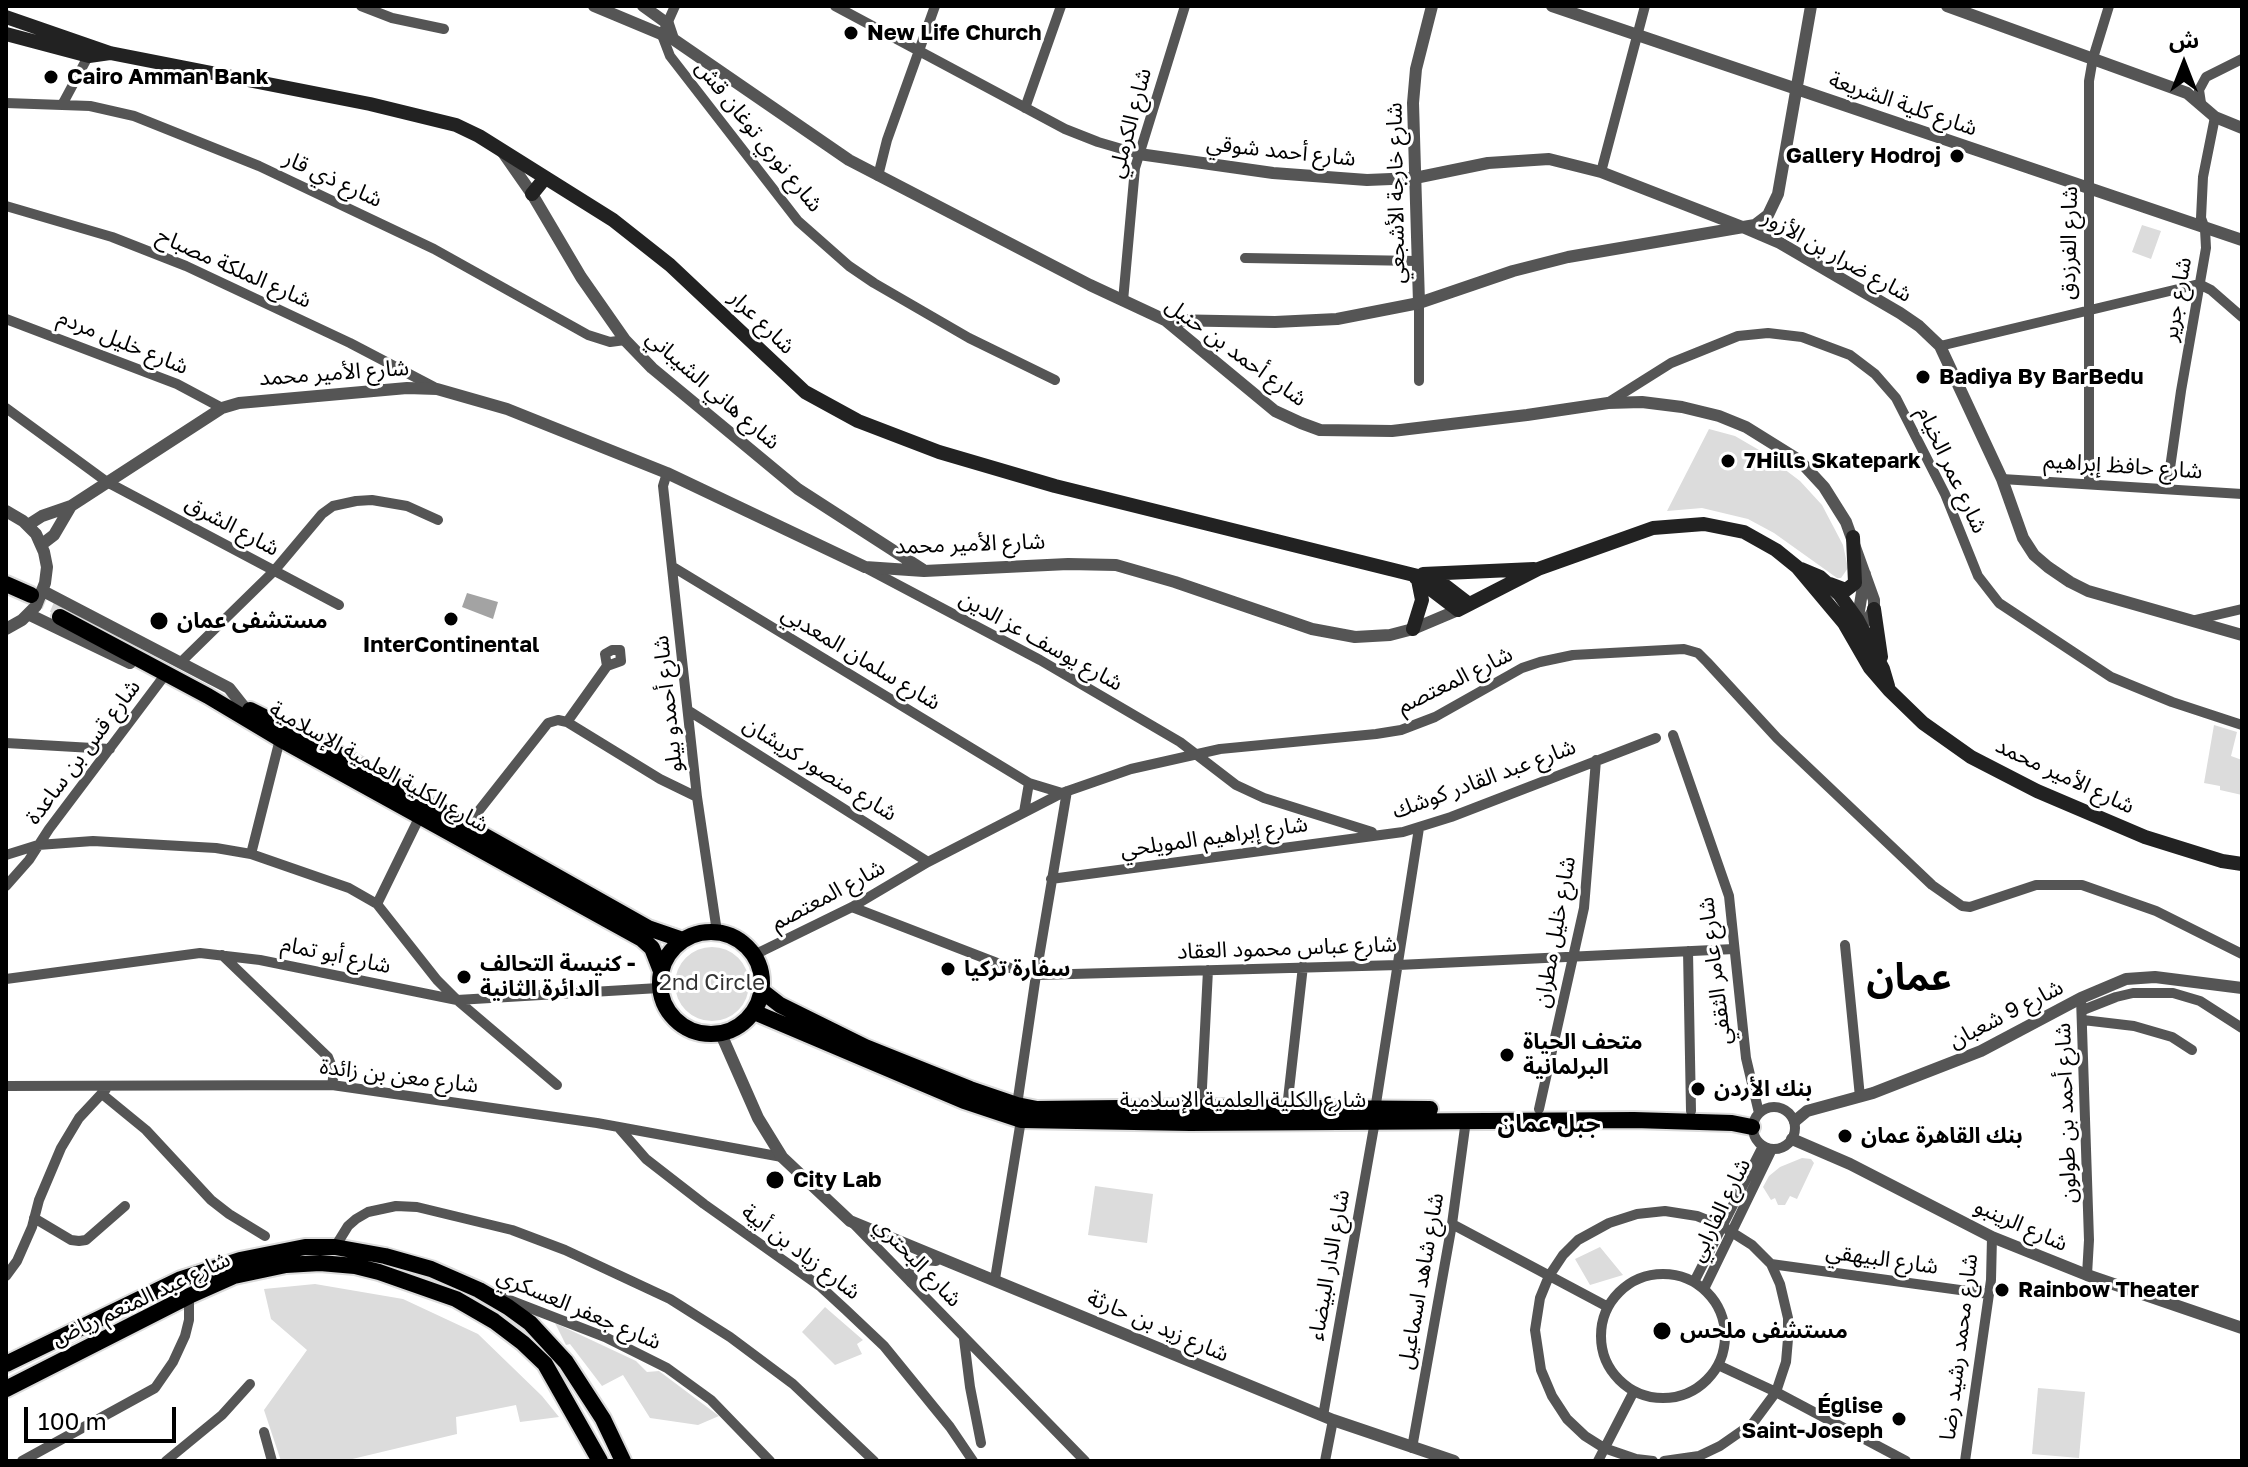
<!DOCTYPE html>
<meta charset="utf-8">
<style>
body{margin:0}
#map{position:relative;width:2248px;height:1467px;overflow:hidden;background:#fff;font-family:"Golos Text","Noto Sans Arabic",sans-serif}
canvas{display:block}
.frame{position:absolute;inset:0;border:8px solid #000;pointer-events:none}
.north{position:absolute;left:2144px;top:24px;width:80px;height:80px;-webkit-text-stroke:6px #fff;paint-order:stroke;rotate:0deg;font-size:22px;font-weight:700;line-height:32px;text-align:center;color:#000}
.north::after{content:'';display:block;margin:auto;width:28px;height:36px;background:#000;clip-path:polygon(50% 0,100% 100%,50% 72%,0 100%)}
.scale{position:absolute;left:24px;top:1407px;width:152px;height:36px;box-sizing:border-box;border:4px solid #000;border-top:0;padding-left:10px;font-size:24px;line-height:28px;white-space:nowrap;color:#000;-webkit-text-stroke:6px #fff;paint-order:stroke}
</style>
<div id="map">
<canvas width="2248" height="1467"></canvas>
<div class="frame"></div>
<div class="north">ش</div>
<div class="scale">100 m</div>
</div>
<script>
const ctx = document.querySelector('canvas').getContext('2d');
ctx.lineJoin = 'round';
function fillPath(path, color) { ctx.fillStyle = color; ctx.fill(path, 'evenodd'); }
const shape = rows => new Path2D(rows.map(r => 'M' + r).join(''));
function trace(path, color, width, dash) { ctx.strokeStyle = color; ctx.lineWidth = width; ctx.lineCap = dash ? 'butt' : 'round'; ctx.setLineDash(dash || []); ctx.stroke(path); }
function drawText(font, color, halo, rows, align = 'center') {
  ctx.font = font + ' "Golos Text","Noto Sans Arabic",sans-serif'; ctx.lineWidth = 6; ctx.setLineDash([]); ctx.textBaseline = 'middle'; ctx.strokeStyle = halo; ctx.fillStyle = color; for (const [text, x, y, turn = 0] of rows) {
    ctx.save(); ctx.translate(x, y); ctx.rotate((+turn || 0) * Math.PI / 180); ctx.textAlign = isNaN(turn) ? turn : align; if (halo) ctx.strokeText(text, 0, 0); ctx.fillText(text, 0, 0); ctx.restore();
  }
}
const green = shape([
 [2142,225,2161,231,2151,259,2132,252],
 [1709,429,1735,436,1759,450,1800,481,1822,505,1843,545,1848,568,1841,578,1837,578,1774,533,1748,519,1702,508,1667,511],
 [2214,725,2237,732,2231,756,2242,760,2242,795,2220,790,2220,786,2204,783],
 '675 984a37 37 0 1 1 74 0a37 37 0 1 1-74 0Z',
 [1802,1158,1811,1159,1814,1163,1797,1199,1790,1196,1785,1205,1778,1205,1775,1198,1771,1200,1763,1187,1769,1176,1780,1167],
 [1095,1186,1153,1194,1147,1243,1088,1235],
 [1600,1247,1623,1275,1590,1285,1575,1259],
 [315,1284,403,1299,478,1334,542,1396,559,1417,520,1422,516,1405,456,1417,457,1434,344,1461,281,1461,264,1410,307,1350,271,1319,264,1289],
 [825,1307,863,1340,857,1344,862,1354,835,1365,802,1332],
 [555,1323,636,1361,647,1372,659,1371,719,1416,698,1425,650,1418,623,1375,602,1386,570,1344,566,1345],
 [2038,1388,2085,1392,2079,1458,2032,1454]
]);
const water = shape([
 [467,593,498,602,493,619,462,607]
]);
const primaryTunnel = shape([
 [31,595,66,610]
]);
const minor = shape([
 [361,6,392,18,444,29],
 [675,6,662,35,670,56,798,221,849,266,874,283,969,338,1055,380],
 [835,6,1065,129,1098,142,1139,154],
 [6,103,90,106,134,116,259,166,434,249,588,335,610,342,625,340],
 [2201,103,2199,90,2206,77,2242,59],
 [62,105,91,51],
 [1025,108,1061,6],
 [1601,172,1645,6],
 [878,176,887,140,935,6],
 [6,206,112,237,186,266,350,343,434,387],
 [1245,258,1417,261],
 [2199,284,2211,290,2242,317],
 [1123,301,1135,168,1185,6],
 [6,319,177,384,222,408],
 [1940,346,2199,284],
 [1419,381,1419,303],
 [1609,402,1671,363,1738,336,1768,333,1802,337,1850,355,1875,374,1896,398,1945,494,1978,576,1999,603,2111,677,2172,702,2242,725],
 [6,408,107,482,339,605],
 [667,473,663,486,697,797,717,932],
 [2002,479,2242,494],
 [2089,483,2089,81,2093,58,2109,6],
 [2167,489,2181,391,2206,248,2205,229,2201,218,2203,177,2215,117],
 [673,567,1029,783,1062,793],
 [868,569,1040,660,1180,742,1236,785,1264,798,1372,832],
 [2195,620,2242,609],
 [181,662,274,571,322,514,333,506,356,501,372,500,407,506,438,520],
 [689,711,928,862],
 [567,722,607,666,605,654,612,650,620,650,621,661,607,666],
 [1673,735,1729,896,1746,1058,1759,1113],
 [6,743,110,749],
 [1024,812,1029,783],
 [466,827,548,723,558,720,567,722,660,779,697,797],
 [251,854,280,739],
 [6,855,38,845,93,841,216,848,251,854,349,888,377,904,437,980,457,1000,557,1085],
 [1051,879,1403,832,1451,817,1656,738],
 [6,886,29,860,49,829,162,679],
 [377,904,421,814],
 [852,907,1010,968,1036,975,1398,965,1734,949],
 [1845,945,1860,1097],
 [1688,951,1691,1111],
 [222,955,328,1057,334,1072,332,1085],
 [754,955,852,907,928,862,1062,793,1131,769,1220,749,1376,734,1401,730,1435,717,1522,668,1540,662,1573,655,1684,649,1698,653,1707,662,1777,738,1932,885,1962,906,1970,907,2036,885,2082,885,2156,911,2242,954],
 [6,979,200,953,260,960,457,1000,659,988],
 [2081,998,2089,1240,2087,1275],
 [2083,1010,2116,997,2133,993,2173,993,2200,1001,2242,1028],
 [2083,1020,2134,1026,2172,1037,2192,1050],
 [6,1086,332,1085,597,1123,782,1157],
 [102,1094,146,1130,211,1200,229,1214,265,1236],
 [1017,1105,1036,975,1067,791],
 '1753 1128a21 21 0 1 1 42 0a21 21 0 1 1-42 0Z',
 [1201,1107,1208,970],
 [1287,1108,1303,966],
 [1539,1109,1584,908,1596,760],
 [1375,1110,1419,828],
 [619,1128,646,1159,704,1204,821,1287,846,1310,884,1346,950,1427,973,1461],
 [34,1218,71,1240,79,1241,86,1240,125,1206],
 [852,1222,1085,1461],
 [1452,1224,1608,1307],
 [335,1247,348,1226,356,1219,368,1212,396,1206,417,1207,512,1230,565,1250,670,1299,730,1337,793,1384,874,1461],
 [1771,1264,1989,1294],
 '1601 1336a62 62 0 1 1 124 0a62 62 0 1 1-124 0Z',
 [6,1276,17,1261,32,1227,39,1200,61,1148,79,1118,106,1089],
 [995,1279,1021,1120],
 [1694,1282,1763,1146],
 [1704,1289,1772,1149],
 [499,1296,605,1337,667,1368,711,1400,770,1461],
 [964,1339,970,1387,981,1443],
 [1718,1365,1776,1392,1906,1461],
 [1323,1416,1375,1121],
 [264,1432,272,1461],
 [1412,1448,1452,1224,1466,1120],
 [22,1461,155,1388,173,1362,185,1336,189,1320,189,1296],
 [166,1461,222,1415,250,1384],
 [1325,1461,1333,1420],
 [1598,1461,1634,1391],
 [1653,1461,1636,1459,1604,1448,1585,1436,1567,1419,1552,1396,1541,1370,1535,1330,1540,1298,1549,1276,1563,1255,1578,1240,1609,1223,1637,1214,1665,1211,1697,1216,1722,1226,1752,1245,1771,1264,1780,1284,1788,1318,1788,1339,1786,1362,1776,1392,1753,1423,1720,1446,1699,1456,1664,1461],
 [1965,1461,1991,1280,1992,1237]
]);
const tertiary = shape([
 [594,6,673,39,849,160,1090,285,1165,320,1275,411,1301,423,1320,430,1392,431,1527,415,1608,403,1642,402,1682,407,1719,416,1746,427,1799,460,1824,487,1846,522,1874,600,1874,609,1868,619,1861,626,1851,625],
 [643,6,668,24,673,39],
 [1552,6,2242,240],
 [1947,6,2187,93,2215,117,2242,128],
 [502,151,532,194,581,277,625,340,652,368,798,489,922,569],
 [1139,154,1273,173,1367,180,1415,178,1488,163,1549,159,1601,172,1745,228,1780,243,1900,313,1919,326,1940,346,2002,479,2023,538,2034,555,2048,567,2070,582,2088,591,2242,635],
 [1419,303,1413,103,1416,69,1432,6],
 [1165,320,1275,322,1337,319,1419,303,1513,271,1568,257,1755,225,1768,215,1778,194,1811,6],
 [6,511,23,521,36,534,44,552,47,567,45,583,36,606,22,620,6,629],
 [28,525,42,516,71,506,222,408,239,403,407,388,437,389,507,409,667,473,865,567,924,571,1068,564,1116,565,1175,582,1312,629,1355,637,1390,635,1413,629,1458,610],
 [41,545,54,535,71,506],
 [43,591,229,688,244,707],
 [28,614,130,663],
 [1857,623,1865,574],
 [721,1034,758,1118,782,1157,850,1221,1333,1420,1454,1461],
 [1795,1121,1807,1111,1873,1093,1981,1051,2081,998,2126,979,2155,977,2242,988],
 [1792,1139,1850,1164,1992,1237,2087,1275,2242,1328],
 [912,1282,911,1270,915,1264,923,1259,936,1260]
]);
const secondary = shape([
 [6,17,110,53,370,104,456,125,479,136,613,220,670,265,805,392,858,421,939,452,1055,486,1430,579,1443,584,1469,604],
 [6,34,89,56,110,53],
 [532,194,545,178],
 [1801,569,1820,577,1839,594,1857,619,1883,669,1888,686],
 [1423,574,1534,569],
 [1416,578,1458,610,1538,569,1653,528,1704,524,1744,532,1776,550,1797,567,1844,623,1870,668,1889,690,1923,723,1971,757,2037,791,2145,837,2222,861,2242,864],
 [1830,584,1846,590,1855,583,1853,537],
 [1874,609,1881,657],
 [1413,629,1422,600,1418,580]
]);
const primary = shape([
 [6,584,31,595],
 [60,617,208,696,280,739,642,939,652,948,661,971],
 [250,710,350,760,648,928,683,940],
 '660 983a51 51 0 1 1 102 0a51 51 0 1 1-102 0Z',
 [762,991,780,1005,865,1047,970,1089,1017,1105,1037,1109,1201,1107,1430,1109],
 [754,1012,964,1101,1021,1120,1190,1123,1634,1120,1732,1123,1752,1127],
 [6,1364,181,1279,240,1260,305,1247,335,1247,385,1256,431,1269,479,1290,508,1307,530,1323,566,1362,603,1419,623,1461],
 [6,1389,189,1296,234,1276,286,1265,320,1263,355,1266,379,1272,456,1299,494,1321,523,1343,545,1364,600,1461]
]);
const markers = [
 [851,33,8,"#000"],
 [51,77,8,"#000"],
 [1957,156,8,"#000"],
 [1923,377,8,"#000"],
 [1728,461,8,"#000"],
 [451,619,8,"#000"],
 [159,621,10,"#000"],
 [948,969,8,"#000"],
 [464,977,8,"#000"],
 [1507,1055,8,"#000"],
 [1698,1089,8,"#000"],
 [1845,1136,8,"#000"],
 [775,1180,10,"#000"],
 [2002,1290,8,"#000"],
 [1662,1331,10,"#000"],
 [1899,1419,8,"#000"]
];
const poiNames = [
 ["New Life Church",867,33],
 ["Cairo Amman Bank",67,77],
 ["Gallery Hodroj",1941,156,"right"],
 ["Badiya By BarBedu",1939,377],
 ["7Hills Skatepark",1744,461],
 ["مستشفى عمان",177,621],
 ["InterContinental",451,645,"center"],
 ["كنيسة التحالف -",480,964],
 ["الدائرة الثانية",480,989],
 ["سفارة تركيا",964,969],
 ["متحف الحياة",1523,1042],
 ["البرلمانية",1523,1067],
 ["بنك الأردن",1714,1089],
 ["بنك القاهرة عمان",1861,1136],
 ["City Lab",793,1180],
 ["Rainbow Theater",2018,1290],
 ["مستشفى ملحس",1680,1331],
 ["Église",1883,1406,"right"],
 ["Saint-Joseph",1883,1431,"right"]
];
const streetNames = [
 ["شارع كلية الشريعة",1903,104,19],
 ["شارع الكرملي",1130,123,-75],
 ["شارع نوري توغان قش",759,136,51],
 ["شارع أحمد شوقي",1281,151,6],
 ["شارع ذي قار",333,179,25],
 ["شارع خارجة الأشجعي",1396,193,-91],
 ["شارع الفرزدق",2069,243,-89],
 ["شارع ضرار بن الأزور",1837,256,29],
 ["شارع الملكة مصباح",234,268,24],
 ["شارع جرير",2177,299,-80],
 ["شارع عرار",762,322,44],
 ["شارع خليل مردم",123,342,22],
 ["شارع أحمد بن حنبل",1236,352,36],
 ["شارع الأمير محمد",334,373,-4],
 ["شارع هاني الشيباني",713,390,41],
 ["شارع حافظ إبراهيم",2123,466,4],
 ["شارع عمر الخيام",1952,470,65],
 ["شارع الشرق",232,526,28],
 ["شارع الأمير محمد",970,544,-2],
 ["شارع يوسف عز الدين",1041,641,29],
 ["شارع سلمان المعدبي",861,658,31],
 ["شارع المعتصم",1455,680,-26],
 ["شارع أحمدو بيلو",668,704,-96],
 ["شارع قس بن ساعدة",83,752,-53],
 ["شارع الكلية العلمية الإسلامية",379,767,29],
 ["شارع منصور كريشان",820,769,32],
 ["شارع الأمير محمد",2065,776,25],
 ["شارع عبد القادر كوشك",1484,779,-20],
 ["شارع إبراهيم المويلحي",1214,837,-8],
 ["شارع المعتصم",828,895,-28],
 ["شارع خليل مطران",1555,932,-80],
 ["شارع عباس محمود العقاد",1287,948,-2],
 ["شارع أبو تمام",336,955,12],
 ["شارع عامر الثقفي",1715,971,-97],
 ["شارع 9 شعبان",2006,1014,-27],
 ["شارع معن بن زائدة",399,1076,7],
 ["شارع الكلية العلمية الإسلامية",1243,1100],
 ["شارع أحمد بن طولون",2066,1113,-92],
 ["شارع الفارابي",1720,1210,-64],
 ["شارع الرينبو",2021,1225,24],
 ["شارع زياد بن أبية",801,1252,37],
 ["شارع البيهقي",1882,1259,8],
 ["شارع البحتري",918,1262,46],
 ["شارع الدار البيضاء",1329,1265,-80],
 ["شارع شاهد اسماعيل",1421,1281,-80],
 ["شارع عبد المنعم رياض",141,1299,-25],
 ["شارع جعفر العسكري",579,1309,23],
 ["شارع زيد بن حارثة",1158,1326,23],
 ["شارع محمد رشيد رضا",1959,1347,-83]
];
const parkNames = [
 ["2nd Circle",712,983]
];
const neighbourhoodNames = [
 ["جبل عمان",1549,1124]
];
const townNames = [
 ["عمان",1909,978]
];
fillPath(green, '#dcdcdc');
fillPath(water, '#a3a3a3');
trace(primaryTunnel, '#d9d9d9', 16, [16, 8]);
trace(primary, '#dbdbdb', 20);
trace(minor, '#555', 10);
trace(tertiary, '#555', 12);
trace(secondary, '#222', 14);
trace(primary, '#000', 16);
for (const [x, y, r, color] of markers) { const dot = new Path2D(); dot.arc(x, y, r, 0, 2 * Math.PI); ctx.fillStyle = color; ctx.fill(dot); trace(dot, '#fff', 3); }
drawText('bold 22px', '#000', '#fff', poiNames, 'left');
drawText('22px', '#000', '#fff', streetNames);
drawText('22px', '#333', '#fff', parkNames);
drawText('bold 24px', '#000', '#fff', neighbourhoodNames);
drawText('bold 38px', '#000', '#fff', townNames);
</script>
